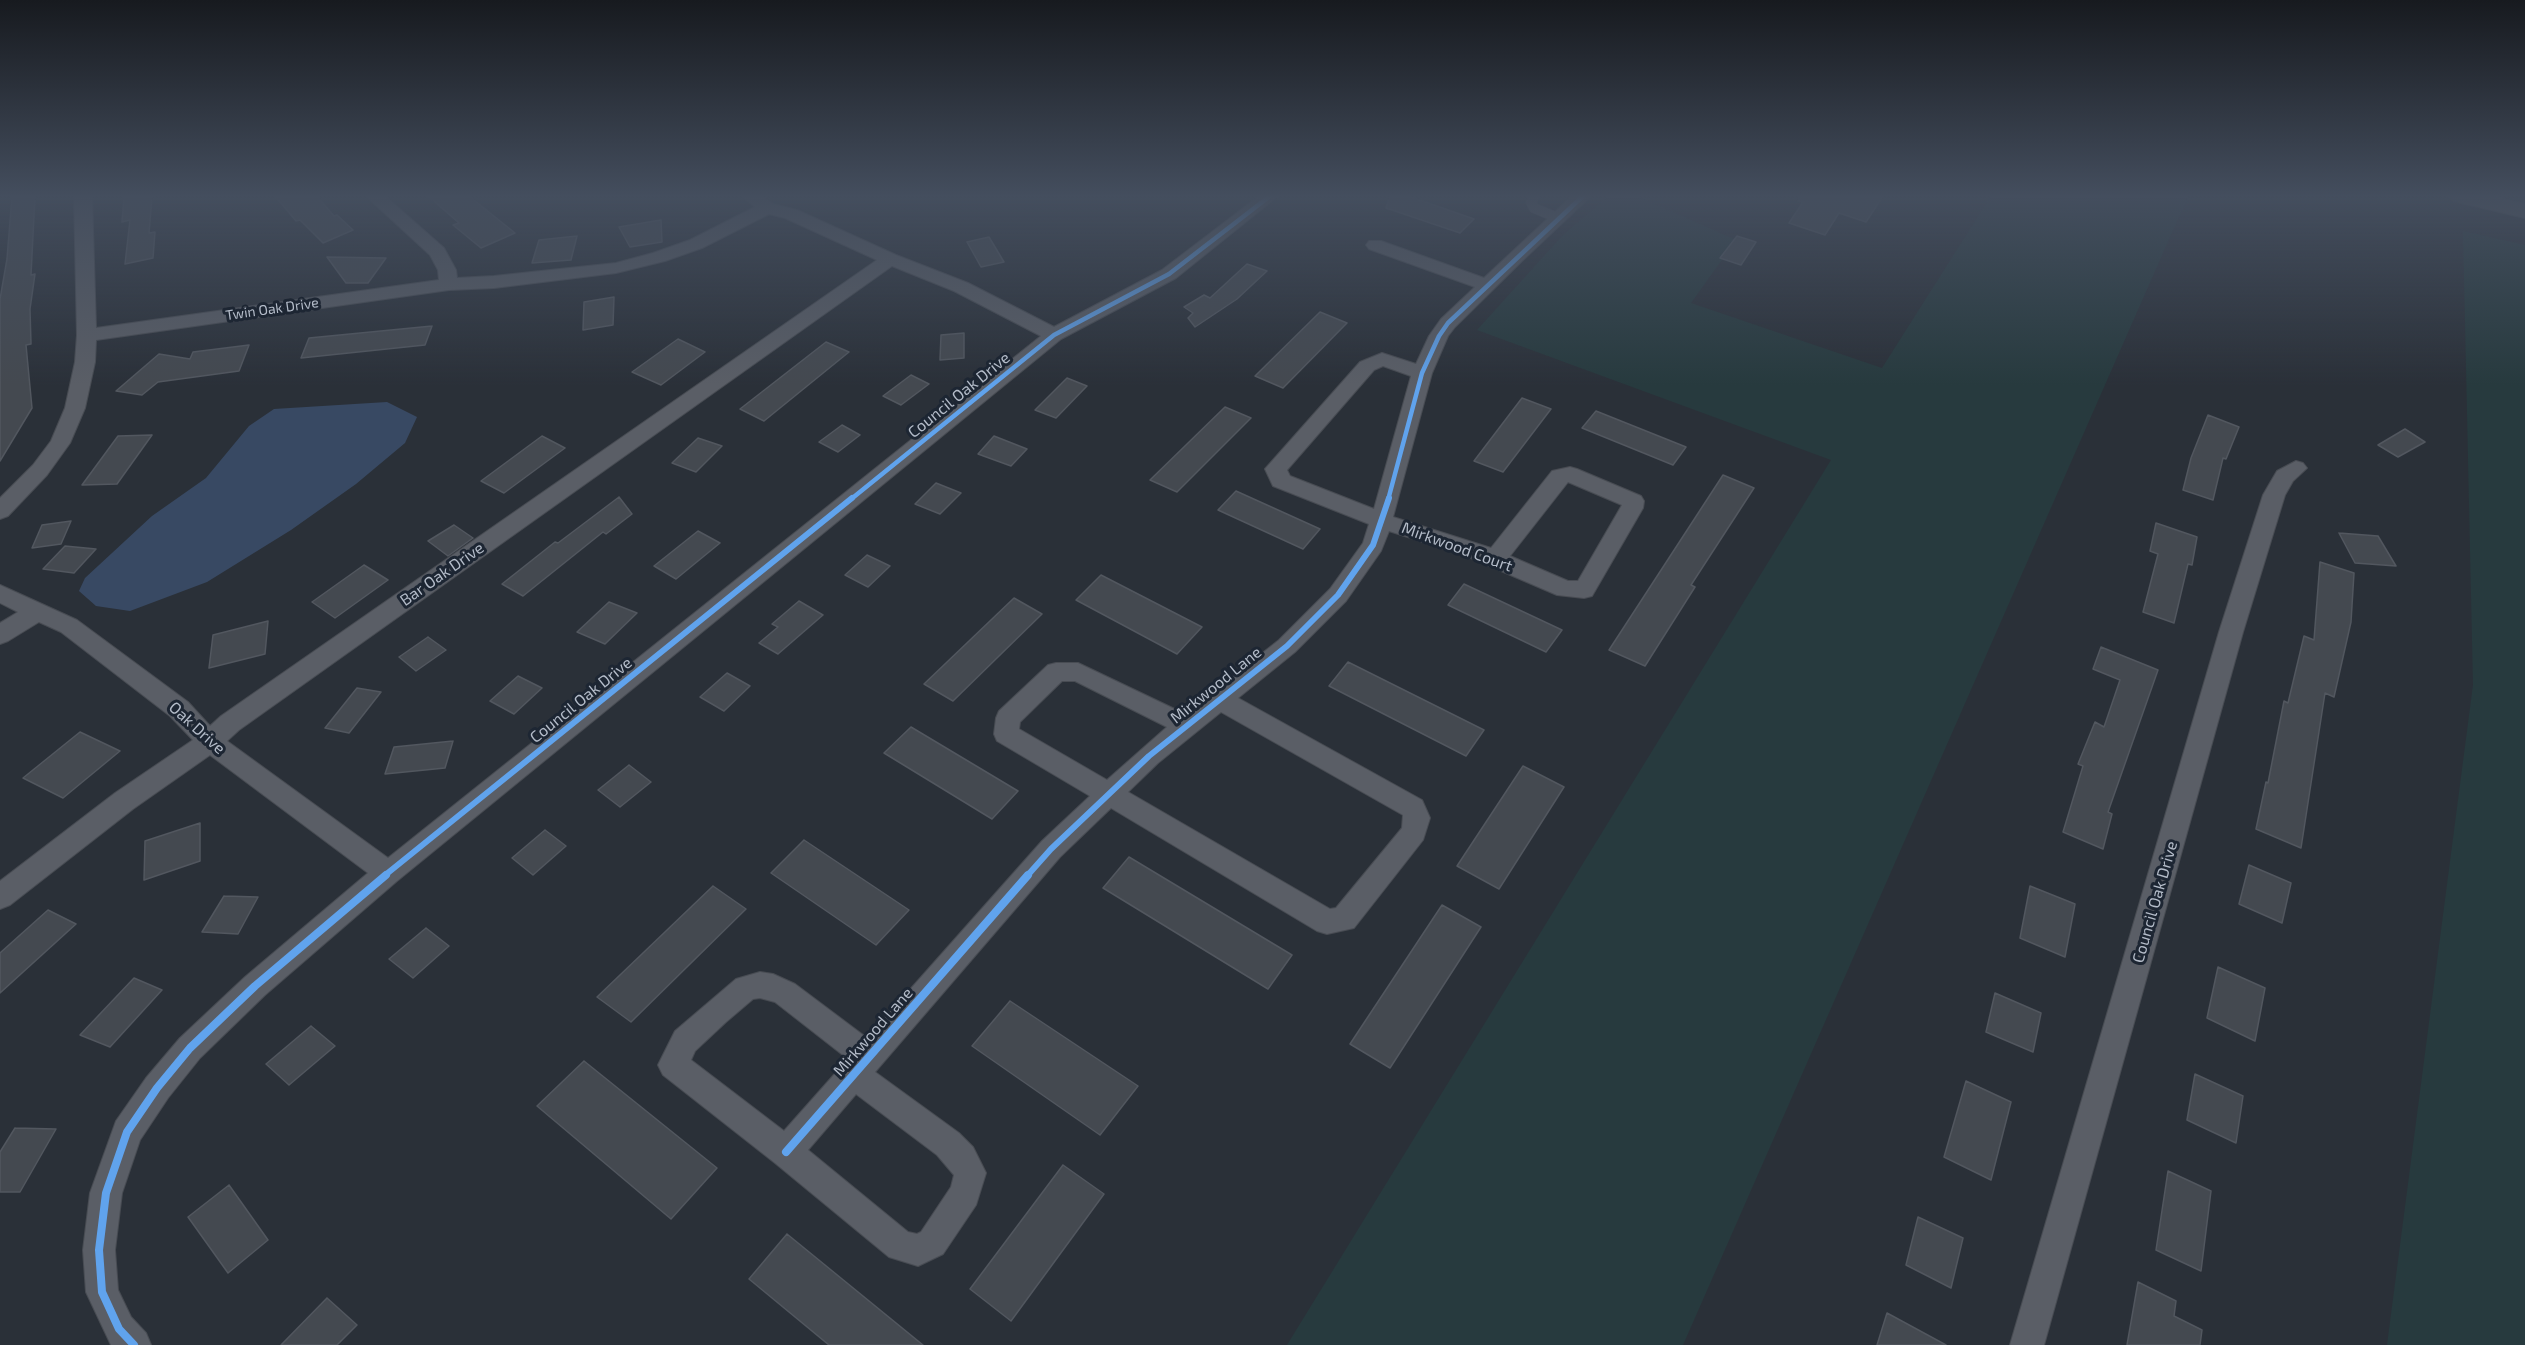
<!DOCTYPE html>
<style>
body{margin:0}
canvas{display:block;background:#2a3038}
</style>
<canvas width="2525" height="1345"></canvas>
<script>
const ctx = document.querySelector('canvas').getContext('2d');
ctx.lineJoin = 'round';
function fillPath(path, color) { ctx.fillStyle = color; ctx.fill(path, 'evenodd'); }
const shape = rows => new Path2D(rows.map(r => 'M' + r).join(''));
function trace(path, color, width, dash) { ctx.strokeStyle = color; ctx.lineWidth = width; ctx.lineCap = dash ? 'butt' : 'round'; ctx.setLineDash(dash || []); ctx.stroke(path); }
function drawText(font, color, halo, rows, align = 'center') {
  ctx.font = font + ' "Exo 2",sans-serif'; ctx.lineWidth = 6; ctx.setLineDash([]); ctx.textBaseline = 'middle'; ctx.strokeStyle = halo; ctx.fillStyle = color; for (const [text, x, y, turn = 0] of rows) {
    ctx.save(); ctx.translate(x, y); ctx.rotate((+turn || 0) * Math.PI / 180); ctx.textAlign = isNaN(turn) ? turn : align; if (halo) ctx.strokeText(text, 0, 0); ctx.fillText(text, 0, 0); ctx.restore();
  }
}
const green = shape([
 [1609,196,1637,196,1736,240,1691,303,1882,368,1991,196,2188,196,1683,1345,1287,1345,1831,460,1477,330,1563,235],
 [2463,231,2525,245,2525,1345,2387,1345,2473,685]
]);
const water = shape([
 [387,402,417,417,405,443,356,484,291,530,207,582,130,611,96,606,79,591,85,578,152,516,206,478,249,426,274,409]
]);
const building = shape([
 [12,196,35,196,31,275,35,274,30,309,31,344,26,345,32,408,0,461,0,299,7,259,12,196],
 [124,196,152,196,149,233,155,232,153,258,125,264,130,220,122,222,124,196],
 [275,196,317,196,334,216,337,215,353,230,323,243,300,220,296,221,275,196],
 [428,196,469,196,515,233,481,248,453,225,459,223,428,196],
 [1390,196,1408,196,1474,219,1460,233,1386,208,1390,196],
 [1799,196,1883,196,1866,222,1839,213,1825,235,1789,223,1803,202,1798,201,1799,196],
 [661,220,662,242,630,247,619,227,661,220],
 [577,236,571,260,532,263,539,240,577,236],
 [1737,236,1756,242,1741,265,1720,258,1737,236],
 [989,237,1004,262,981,267,967,242,989,237],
 [327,257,386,258,368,283,346,283,327,257],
 [1247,264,1267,271,1237,299,1195,327,1188,318,1193,313,1184,307,1204,295,1210,298,1247,264],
 [614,297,613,325,583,330,584,302,614,297],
 [1320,312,1347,323,1283,388,1255,376,1320,312],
 [432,326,425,345,301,358,309,338,432,326],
 [964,333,964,358,940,360,941,335,964,333],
 [678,339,705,352,661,385,632,372,678,339],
 [826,342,849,352,764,421,740,409,826,342],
 [249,345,239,371,158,382,142,395,116,391,159,354,190,359,193,352,249,345],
 [911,375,929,384,901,405,883,396,911,375],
 [1067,378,1087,386,1056,418,1035,410,1067,378],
 [1522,398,1551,409,1503,472,1474,461,1522,398],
 [1225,407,1251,418,1177,492,1150,480,1225,407],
 [1596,411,1686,447,1673,465,1582,428,1596,411],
 [2208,415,2239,427,2226,459,2223,458,2213,500,2183,490,2191,458,2208,415],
 [842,425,860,435,838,452,819,442,842,425],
 [2405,429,2425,442,2398,457,2378,445,2405,429],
 [152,435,117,484,82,485,118,436,152,435],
 [542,436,565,448,504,493,481,481,542,436],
 [994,436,1027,449,1011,466,978,454,994,436],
 [698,438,722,446,696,472,672,463,698,438],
 [1723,475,1754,488,1691,585,1695,587,1645,666,1609,650,1723,475],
 [936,483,961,493,940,514,915,504,936,483],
 [1236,491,1320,529,1303,549,1218,510,1236,491],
 [619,497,632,514,606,534,603,532,523,596,502,584,555,542,558,543,619,497],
 [71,521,61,544,32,548,42,525,71,521],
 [2156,523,2197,537,2192,565,2188,564,2174,623,2143,612,2158,554,2150,551,2156,523],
 [454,525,473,538,448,556,428,541,454,525],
 [698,531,720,543,676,579,654,566,698,531],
 [2339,533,2378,536,2396,566,2355,563,2339,533],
 [65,546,96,549,74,573,43,569,65,546],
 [867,555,890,566,868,587,845,575,867,555],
 [2320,562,2354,573,2351,622,2334,697,2325,693,2301,848,2256,829,2266,782,2268,783,2284,701,2288,703,2304,636,2314,640,2320,562],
 [364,565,388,580,335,618,312,602,364,565],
 [1101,575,1202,627,1177,654,1076,600,1101,575],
 [1464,584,1562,630,1546,652,1448,605,1464,584],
 [1014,598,1042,614,953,701,924,684,1014,598],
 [799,601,823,615,778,654,759,643,778,627,772,624,799,601],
 [609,602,637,613,605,644,577,632,609,602],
 [268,621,265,654,209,668,213,635,268,621],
 [428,637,446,650,416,671,399,657,428,637],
 [2101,647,2158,670,2108,812,2112,814,2103,849,2063,832,2083,766,2078,764,2095,722,2104,727,2120,680,2093,669,2101,647],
 [1348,662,1484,730,1466,756,1329,686,1348,662],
 [727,673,750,686,724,711,700,697,727,673],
 [518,676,542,688,514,714,490,701,518,676],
 [357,688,381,692,349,733,325,728,357,688],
 [911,727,1018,791,992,819,884,753,911,727],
 [80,732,120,751,63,798,23,778,80,732],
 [453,741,445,768,385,774,394,747,453,741],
 [629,765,651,782,620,807,598,790,629,765],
 [1523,766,1564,787,1499,889,1457,866,1523,766],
 [200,823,200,861,144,880,145,841,200,823],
 [545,830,566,846,533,875,512,858,545,830],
 [804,840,909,910,876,945,771,873,804,840],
 [1129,857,1292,955,1268,989,1103,888,1129,857],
 [2249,865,2291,883,2282,923,2239,904,2249,865],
 [713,886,746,909,631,1022,597,997,713,886],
 [2030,886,2075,904,2065,957,2020,938,2030,886],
 [224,896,258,897,238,934,202,932,224,896],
 [1442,905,1481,927,1390,1068,1350,1044,1442,905],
 [48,910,76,924,0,993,0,953,48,910],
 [426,928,449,946,413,978,389,959,426,928],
 [2218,967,2265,988,2255,1041,2207,1018,2218,967],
 [134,978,162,990,110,1047,80,1035,134,978],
 [1995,993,2041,1013,2033,1052,1986,1032,1995,993],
 [1010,1001,1138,1086,1100,1135,972,1046,1010,1001],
 [311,1026,335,1046,289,1085,266,1064,311,1026],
 [584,1061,717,1168,671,1219,537,1106,584,1061],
 [2195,1074,2243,1096,2236,1143,2187,1120,2195,1074],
 [1966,1081,2011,1102,1991,1180,1944,1157,1966,1081],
 [15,1128,56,1129,20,1192,0,1192,0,1152,15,1128],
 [1063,1165,1104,1194,1011,1321,970,1289,1063,1165],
 [2168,1171,2211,1191,2201,1271,2156,1250,2168,1171],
 [229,1185,268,1240,228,1273,188,1217,229,1185],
 [1918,1217,1963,1238,1951,1288,1906,1265,1918,1217],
 [787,1234,923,1345,829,1345,749,1279,787,1234],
 [2138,1282,2176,1301,2174,1316,2202,1330,2200,1345,2127,1345,2138,1282],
 [327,1298,357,1325,337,1345,281,1345,327,1298],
 [1887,1313,1946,1345,1877,1345,1887,1313]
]);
const lane = shape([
 [1535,196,1531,202,1534,208,1558,218]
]);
const street = shape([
 [74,196,92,196,96,328,439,280,438,270,430,255,366,196,385,196,444,248,456,270,457,278,494,276,616,263,653,253,690,240,755,207,742,196,762,196,773,204,797,210,896,255,968,283,1054,327,1162,270,1259,196,1278,196,1176,278,1061,339,397,881,265,995,200,1058,168,1098,140,1140,122,1193,115,1250,118,1290,131,1317,146,1333,151,1345,111,1345,86,1292,83,1250,90,1193,116,1121,146,1078,180,1038,245,977,368,873,210,755,133,809,10,905,0,909,0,881,115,793,193,740,170,716,61,632,39,622,8,641,0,644,0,623,18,612,0,603,0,585,77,620,188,702,210,726,221,716,877,260,785,218,769,214,702,248,665,261,616,273,494,288,449,290,96,340,95,362,85,408,70,443,47,475,8,516,0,519,0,498,33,465,51,441,65,408,75,362,77,335,74,196],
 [892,266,954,291,1041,336,388,858,227,741,239,730,892,266],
 [1572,196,1591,196,1522,261,1455,327,1448,336,1432,373,1393,517,1491,548,1552,471,1570,467,1577,469,1641,496,1644,501,1643,508,1592,596,1584,598,1557,595,1464,555,1389,531,1381,551,1346,601,1295,652,1238,698,1422,800,1430,818,1423,840,1354,928,1327,934,1317,931,1111,808,1060,857,875,1072,959,1133,973,1147,986,1173,976,1205,943,1254,918,1266,889,1257,775,1163,663,1075,658,1065,675,1031,736,979,760,972,773,974,795,984,867,1038,1042,841,1090,796,997,741,994,734,996,718,999,711,1048,665,1056,663,1078,663,1185,714,1279,640,1330,589,1363,543,1369,524,1273,486,1265,469,1360,362,1382,353,1416,364,1429,336,1441,319,1475,287,1369,249,1366,245,1369,241,1381,241,1484,278,1572,196],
 [1383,366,1411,376,1374,509,1290,476,1287,470,1374,370,1383,366],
 [1568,482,1622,505,1578,581,1568,581,1510,556,1568,482],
 [1062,681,1075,681,1167,727,1107,780,1019,729,1020,722,1062,681],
 [1221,712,1403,815,1402,828,1336,908,1330,909,1128,792,1158,763,1221,712],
 [760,998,775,1002,848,1059,784,1131,691,1060,695,1051,726,1022,753,999,760,998],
 [856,1094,937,1155,954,1175,951,1187,921,1232,917,1234,908,1232,808,1150,856,1094],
 [2296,461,2303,463,2307,468,2293,481,2285,495,2243,632,2044,1345,2010,1345,2219,632,2263,495,2277,471,2296,461]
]);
const highway = shape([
 [2449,196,2493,196,2525,204,2525,218,2453,201,2449,196]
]);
const cyclewayFar2 = shape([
 [850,500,1054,335,1169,274,1270,196],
 [1388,500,1422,373,1439,336,1448,323,1583,196]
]);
const cyclewayFar1 = shape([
 [384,876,852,498],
 [1027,876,1051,849,1149,756,1287,646,1338,595,1373,545,1389,498]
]);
const cycleway = shape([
 [786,1152,1028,875],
 [134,1345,119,1329,102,1292,99,1250,106,1193,127,1132,157,1088,190,1048,255,986,386,875]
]);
const farStreetnames = [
 ["Twin Oak Drive",272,309,-8]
];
const streetNames = [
 ["Council Oak Drive",959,395,-39],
 ["Mirkwood Court",1457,547,20],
 ["Bar Oak Drive",442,574,-35],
 ["Mirkwood Lane",1216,685,-39],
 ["Council Oak Drive",581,700,-39],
 ["Oak Drive",197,728,42],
 ["Council Oak Drive",2155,902,-74],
 ["Mirkwood Lane",873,1032,-49]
];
fillPath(green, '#273a3e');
fillPath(water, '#384963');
fillPath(building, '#444950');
trace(building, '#52575f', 1.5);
trace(lane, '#484c53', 11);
trace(street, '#484c53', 2);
trace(highway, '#474c53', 2);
trace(lane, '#5a5e66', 10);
fillPath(street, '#5a5e66');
fillPath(highway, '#5a5d60');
trace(cyclewayFar2, '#60a3ed', 4.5);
trace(cyclewayFar1, '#60a3ed', 6);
trace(cycleway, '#60a3ed', 8);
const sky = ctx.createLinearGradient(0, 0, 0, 385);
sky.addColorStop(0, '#171a1f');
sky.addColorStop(0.51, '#444e5e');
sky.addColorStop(1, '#444e5e00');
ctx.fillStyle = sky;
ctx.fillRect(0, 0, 2525, 385);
drawText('14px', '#b4bcc9', '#1d2633', farStreetnames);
drawText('16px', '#b4bcc9', '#1d2633', streetNames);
</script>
